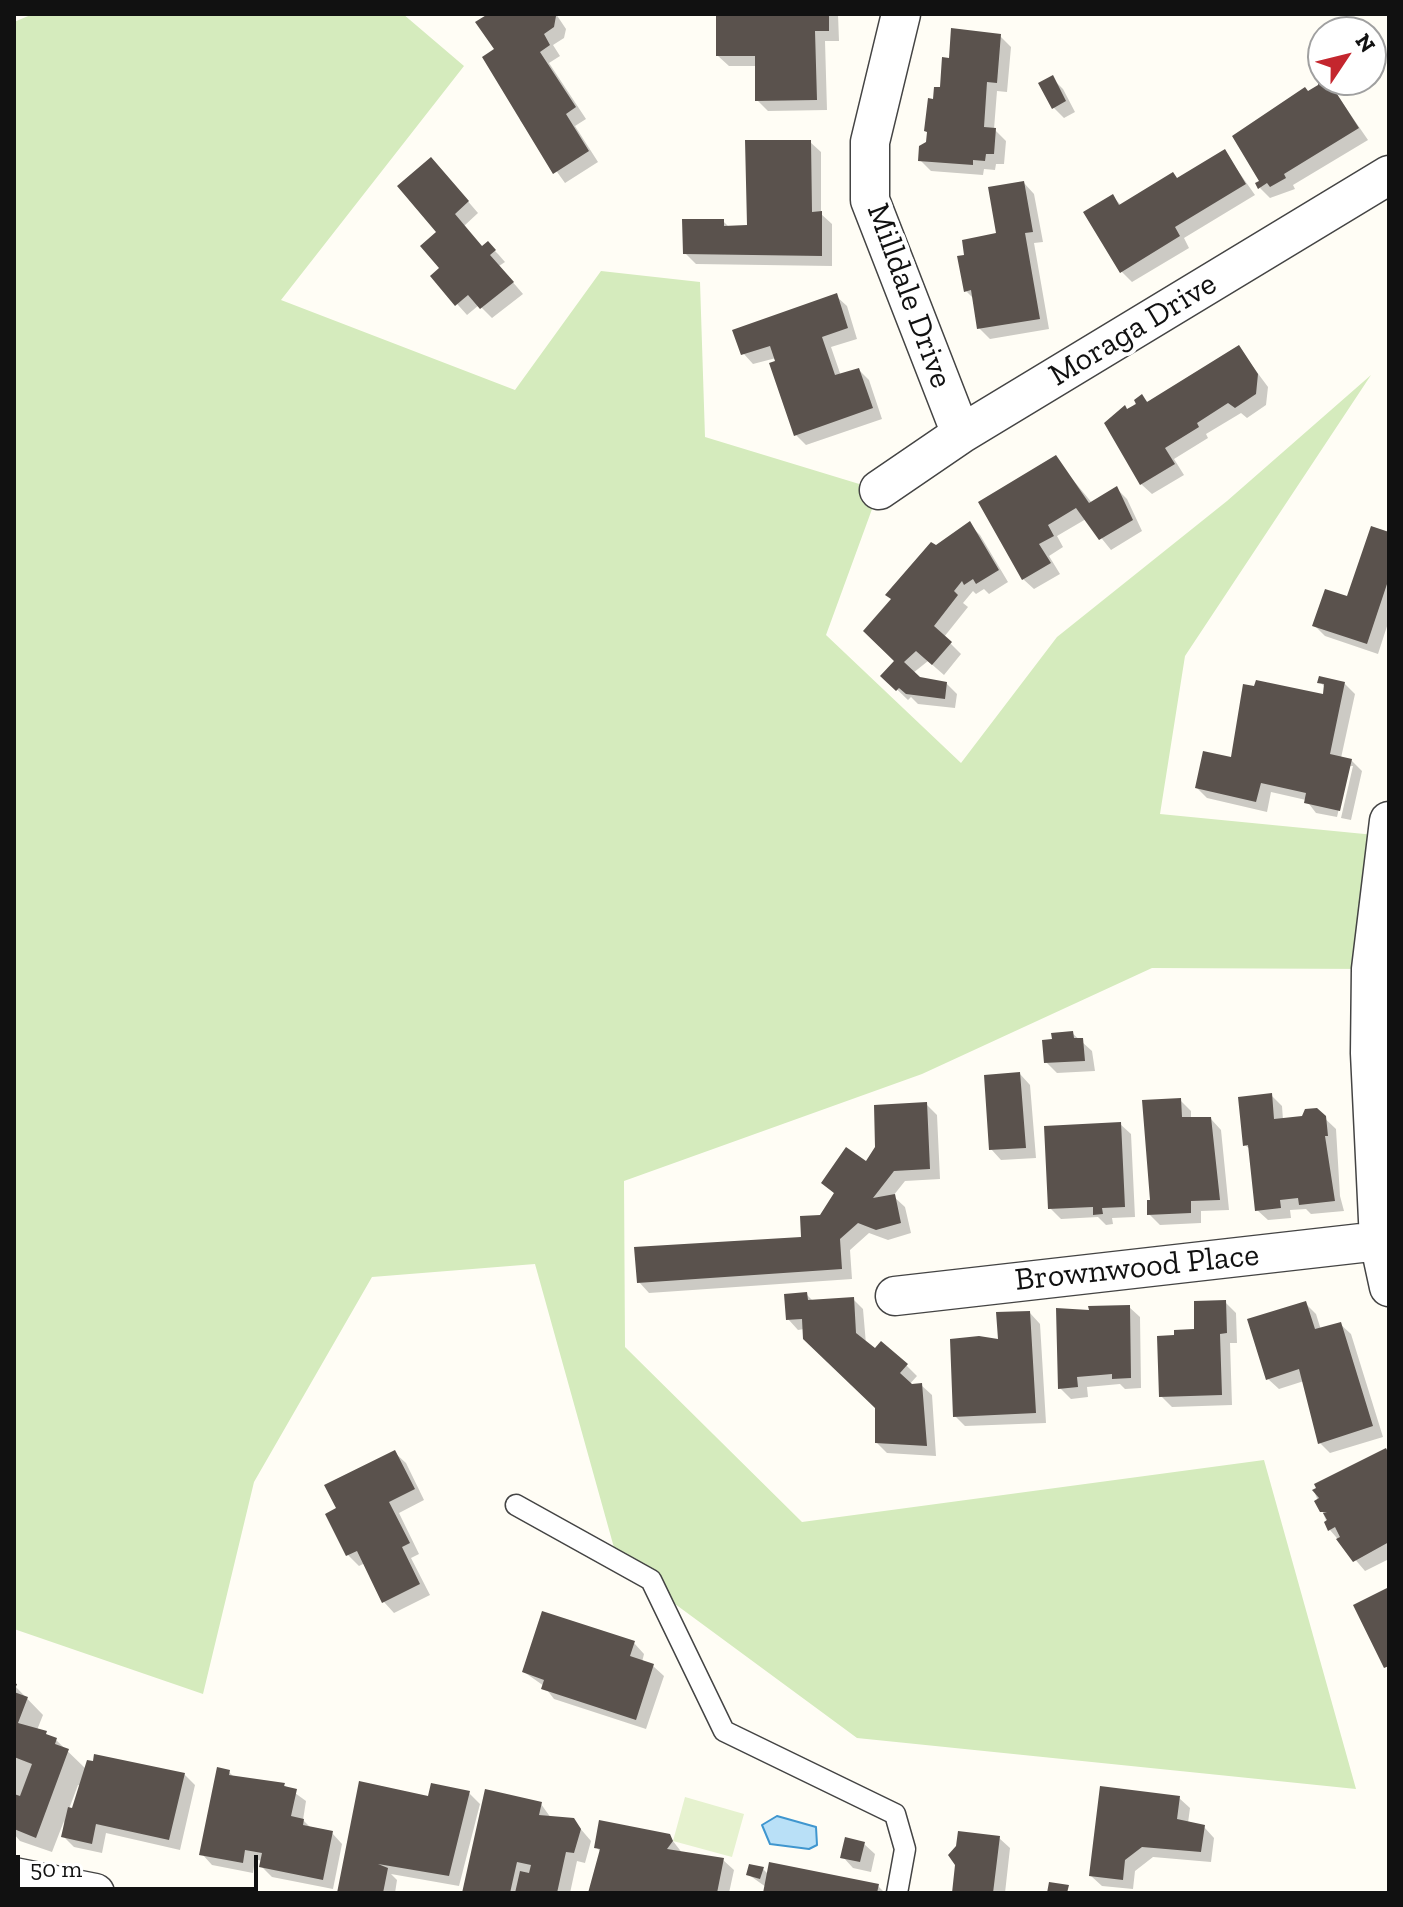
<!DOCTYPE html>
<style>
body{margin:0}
#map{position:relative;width:1403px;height:1907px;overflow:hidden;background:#fffdf5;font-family:"Zilla Slab",serif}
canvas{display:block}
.frame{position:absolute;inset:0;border:16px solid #111;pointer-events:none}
.north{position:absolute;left:1307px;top:16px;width:80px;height:80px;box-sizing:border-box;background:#fff;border:2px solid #a0a0a0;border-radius:50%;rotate:55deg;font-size:22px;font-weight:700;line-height:32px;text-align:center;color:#111}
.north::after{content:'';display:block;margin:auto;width:28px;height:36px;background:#c4262e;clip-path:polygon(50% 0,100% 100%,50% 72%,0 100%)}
.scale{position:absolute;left:16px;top:1855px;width:242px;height:36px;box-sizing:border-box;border:4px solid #111;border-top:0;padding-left:10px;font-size:24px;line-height:28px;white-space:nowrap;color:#111;-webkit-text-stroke:6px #fff;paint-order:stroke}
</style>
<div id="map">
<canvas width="1403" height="1907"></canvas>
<div class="frame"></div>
<div class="north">N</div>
<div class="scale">50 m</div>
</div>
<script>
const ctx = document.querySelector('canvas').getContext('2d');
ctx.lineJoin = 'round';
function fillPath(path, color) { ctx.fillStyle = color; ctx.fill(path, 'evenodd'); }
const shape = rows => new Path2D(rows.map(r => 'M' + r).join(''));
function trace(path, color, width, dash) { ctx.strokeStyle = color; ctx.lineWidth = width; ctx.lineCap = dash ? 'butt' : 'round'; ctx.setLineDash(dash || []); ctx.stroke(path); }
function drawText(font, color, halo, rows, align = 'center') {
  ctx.font = font + ' "Zilla Slab",serif'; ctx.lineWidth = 8; ctx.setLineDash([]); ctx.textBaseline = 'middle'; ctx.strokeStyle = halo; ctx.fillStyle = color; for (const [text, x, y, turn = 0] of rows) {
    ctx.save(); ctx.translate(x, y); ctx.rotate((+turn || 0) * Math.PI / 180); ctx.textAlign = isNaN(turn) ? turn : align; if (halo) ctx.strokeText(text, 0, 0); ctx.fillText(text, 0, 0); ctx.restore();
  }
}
const green = shape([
 [33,14,403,14,464,66,281,300,515,390,601,271,700,282,705,437,879,490,826,635,961,763,1057,637,1227,501,1371,375,1185,656,1160,814,1385,836,1371,969,1152,968,922,1074,624,1181,625,1347,802,1522,1264,1460,1356,1789,857,1738,618,1562,535,1264,372,1277,254,1482,203,1694,14,1629,14,22]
]);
const pitch = shape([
 [685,1797,744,1814,732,1857,673,1841]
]);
const water = shape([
 [777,1816,816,1827,817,1845,809,1849,770,1844,762,1825,777,1816]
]);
const shadow = shape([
 [492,14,556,14,566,29,564,38,553,45,560,56,549,63,586,119,575,126,598,162,565,183,520,120,524,117,497,50,478,23],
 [718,14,838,14,839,41,825,41,827,110,768,111,757,100,757,66,729,66,718,56],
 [1000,36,1011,47,1007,92,997,91,994,129,1006,141,1004,164,996,164,995,170,984,169,983,175,931,171,920,160,928,143,935,101,951,60],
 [1323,66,1323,80,1355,80,1342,88,1336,82,1335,92,1368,140,1293,185,1295,189,1270,198,1260,188,1309,93,1320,86],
 [1052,78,1063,89,1075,112,1064,118,1054,108],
 [810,142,821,152,821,214,832,224,832,266,696,264,685,253,723,221,730,228,749,227],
 [1224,151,1255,195,1184,238,1189,248,1132,282,1122,272,1113,197,1122,206,1178,180],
 [441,170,478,213,464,226,483,248,488,244,498,254,505,262,499,266,523,294,492,318,479,305,467,315,433,277,442,268],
 [1024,183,1034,194,1043,242,1034,243,1049,329,990,339,979,328,974,299,966,291],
 [836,296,847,306,857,339,831,347,841,376,859,370,869,380,882,419,806,445,796,435,776,358,753,364,743,353],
 [1239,348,1268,387,1266,405,1247,418,1241,413,1206,434,1208,438,1174,459,1184,475,1152,494,1141,484,1128,411,1142,397,1149,403],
 [1055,458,1092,503,1117,489,1127,499,1142,531,1111,550,1086,519,1057,536,1063,547,1049,556,1060,574,1034,589,1023,579],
 [969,524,980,535,1008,582,989,594,984,589,976,594,973,591,963,603,968,607,944,637,961,654,944,675,928,661,913,673,919,678,946,683,957,694,955,708,918,704,911,697,908,700,883,676,897,661,936,548],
 [1389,534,1389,620,1378,654,1325,636,1314,625,1349,599],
 [1320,682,1344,683,1355,694,1341,758,1351,760,1362,771,1351,820,1341,818,1353,766,1349,766,1337,817,1316,813,1306,800,1271,792,1267,812,1207,798,1197,788,1324,696,1326,688],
 [1072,1033,1092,1051,1095,1071,1057,1073,1046,1062],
 [1020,1074,1030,1085,1036,1158,1001,1160,991,1149],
 [1271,1095,1282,1106,1283,1120,1304,1118,1316,1110,1336,1129,1340,1196,1344,1211,1311,1214,1306,1209,1290,1210,1291,1218,1268,1220,1257,1210,1251,1150,1245,1145],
 [1180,1100,1191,1111,1191,1119,1211,1119,1221,1130,1229,1210,1201,1211,1201,1223,1160,1225,1149,1214],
 [926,1104,937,1115,940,1179,905,1181,893,1196,905,1207,911,1233,888,1240,869,1233,850,1250,852,1279,649,1293,639,1282,803,1239,836,1195,824,1183,866,1164],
 [1120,1124,1131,1134,1135,1217,1112,1218,1113,1224,1106,1225,1098,1217,1061,1219,1050,1208],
 [806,1294,814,1302,853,1299,863,1309,866,1344,906,1365,917,1376,908,1386,921,1385,932,1395,936,1456,887,1453,877,1443,877,1408,804,1329,798,1330,788,1319],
 [1225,1302,1236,1313,1237,1343,1230,1343,1232,1405,1172,1407,1161,1396,1196,1331],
 [1305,1303,1316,1314,1321,1330,1340,1324,1351,1334,1383,1437,1330,1453,1320,1443,1304,1381,1279,1389,1268,1379],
 [1129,1307,1140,1317,1141,1388,1125,1389,1120,1384,1087,1387,1088,1397,1071,1399,1060,1388,1091,1312],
 [1030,1313,1040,1324,1046,1423,965,1426,955,1416,1000,1341],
 [395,1453,406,1463,424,1500,399,1513,419,1554,411,1558,430,1595,394,1613,384,1602,365,1563,359,1566,348,1555,328,1515,338,1509],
 [1389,1454,1389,1559,1365,1571,1330,1530,1314,1491],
 [634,1643,644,1654,642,1662,653,1666,664,1676,646,1729,554,1699,544,1686,524,1672],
 [14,1685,43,1715,37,1730,56,1740,86,1769,184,1774,195,1785,180,1850,106,1833,102,1853,74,1847,63,1836,64,1821,52,1852,20,1841,14,1834],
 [78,1785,81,1786,74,1810,69,1809],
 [229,1772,235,1778,284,1785,306,1801,303,1820,312,1829,332,1833,342,1844,333,1889,272,1877,261,1866,262,1861,255,1859,253,1873,212,1865,202,1854],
 [469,1793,480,1804,459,1886,391,1874,397,1880,395,1893,339,1893,430,1798],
 [1179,1798,1190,1808,1188,1823,1204,1827,1214,1838,1211,1862,1153,1857,1135,1871,1133,1889,1102,1886,1091,1876],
 [541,1804,551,1818,573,1820,591,1841,585,1863,577,1861,570,1893,464,1893],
 [669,1836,683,1854,723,1860,734,1870,729,1893,591,1893,601,1852,596,1847],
 [999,1838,1010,1848,1005,1893,954,1893],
 [864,1844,875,1854,871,1872,853,1868,843,1857],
 [763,1869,769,1875,878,1886,885,1893,765,1893,766,1887,749,1875]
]);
const building = shape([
 [488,14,556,16,554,27,544,34,550,45,540,52,576,107,566,114,589,151,553,174,482,57,494,49,475,22],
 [716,14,829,14,829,31,815,31,817,100,755,101,755,56,716,56],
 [951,28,1001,34,997,83,987,82,984,127,996,128,994,154,986,154,985,161,973,160,973,165,918,161,919,146,926,142,927,132,924,131,928,98,933,99,934,87,940,87,942,57,949,58],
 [1323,36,1323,80,1328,80,1359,128,1284,174,1286,178,1270,187,1267,183,1258,189,1255,183,1259,181,1232,136,1305,87,1308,91,1318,85,1321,65,1309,45],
 [1053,75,1066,101,1052,109,1038,83],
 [745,140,811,140,812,212,822,211,822,256,683,254,682,219,724,219,724,226,747,225],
 [1225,149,1246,184,1175,227,1180,236,1120,273,1083,212,1113,194,1119,205,1173,172,1177,178],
 [431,157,469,201,455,214,482,246,488,241,496,250,490,255,514,282,480,309,468,295,455,306,430,276,439,268,420,246,436,232,397,186],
 [1024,181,1033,232,1025,233,1040,319,977,329,971,290,964,292,957,256,964,255,962,240,996,233,988,187],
 [837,293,848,328,822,337,835,375,859,368,873,408,794,436,769,363,775,361,770,346,741,355,732,330],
 [1239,345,1258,374,1256,394,1235,408,1228,403,1197,423,1199,427,1165,448,1175,464,1140,485,1104,423,1125,405,1127,409,1136,404,1134,400,1142,394,1147,402],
 [1056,455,1089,503,1117,486,1133,520,1099,540,1076,508,1048,525,1054,536,1039,544,1051,563,1022,580,978,502],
 [970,521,999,570,976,584,973,579,964,585,962,581,954,591,958,595,934,626,952,642,932,665,916,651,904,662,920,677,947,682,945,699,906,694,899,688,896,691,880,676,894,661,863,631,891,599,885,595,931,542,936,545],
 [1371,526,1389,532,1389,578,1367,644,1312,626,1325,589,1347,596],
 [1319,676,1345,682,1330,754,1352,759,1340,811,1304,803,1306,793,1261,783,1256,802,1195,788,1203,751,1231,757,1243,684,1254,686,1256,680,1323,694,1324,684,1317,683],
 [1073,1031,1074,1038,1083,1038,1085,1061,1044,1063,1042,1040,1052,1039,1051,1033],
 [1020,1072,1026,1148,989,1150,984,1075],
 [1272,1093,1274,1119,1302,1116,1305,1109,1317,1108,1326,1116,1328,1136,1325,1136,1335,1201,1299,1205,1298,1198,1280,1200,1281,1208,1255,1211,1248,1145,1243,1146,1238,1097],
 [1181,1098,1182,1117,1211,1117,1220,1200,1191,1201,1191,1213,1147,1215,1147,1200,1150,1200,1142,1100],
 [927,1102,930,1169,894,1171,873,1198,895,1194,901,1223,876,1230,858,1223,840,1239,842,1269,637,1283,634,1247,801,1237,800,1216,820,1215,834,1193,821,1183,846,1147,866,1161,875,1147,874,1105],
 [1121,1122,1125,1207,1102,1208,1103,1214,1093,1215,1093,1207,1048,1209,1044,1126],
 [807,1292,808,1300,854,1297,856,1333,875,1348,881,1341,908,1364,900,1373,912,1384,922,1383,927,1446,875,1443,875,1408,803,1339,802,1319,786,1320,784,1294],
 [1226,1300,1227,1333,1220,1334,1222,1395,1159,1397,1157,1336,1174,1335,1174,1330,1194,1329,1194,1301],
 [1306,1301,1315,1329,1341,1322,1373,1426,1318,1444,1299,1369,1266,1380,1247,1319],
 [1130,1305,1131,1378,1112,1379,1112,1374,1077,1377,1078,1387,1058,1389,1056,1308,1089,1310,1088,1306],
 [1030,1311,1036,1413,953,1417,950,1339,979,1336,998,1339,996,1312],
 [1386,1448,1389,1454,1389,1542,1353,1562,1336,1539,1340,1537,1335,1527,1328,1531,1324,1522,1327,1520,1323,1513,1327,1512,1320,1512,1314,1501,1319,1498,1312,1490,1316,1488,1314,1484],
 [395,1450,415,1489,389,1502,410,1543,402,1547,420,1584,382,1603,357,1551,346,1556,325,1514,336,1508,324,1485],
 [1389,1587,1389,1666,1384,1668,1353,1605],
 [542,1611,635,1641,630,1656,654,1664,636,1720,541,1689,544,1680,522,1672],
 [14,1683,17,1684,14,1692,28,1697,18,1723,47,1731,46,1734,57,1738,55,1744,69,1749,36,1838,14,1829,14,1794,20,1796,32,1764,14,1757],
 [94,1754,185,1773,169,1840,96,1824,92,1844,61,1837,68,1807,72,1808,87,1760,93,1761],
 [217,1767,230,1770,229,1775,285,1783,284,1786,297,1789,291,1816,304,1819,303,1825,333,1831,323,1880,259,1867,262,1853,245,1850,243,1863,199,1855],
 [359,1781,428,1796,431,1783,470,1791,449,1876,378,1864,388,1868,383,1893,337,1893],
 [1100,1786,1180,1796,1177,1819,1205,1825,1201,1852,1142,1847,1125,1860,1123,1880,1089,1876],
 [485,1789,542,1802,539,1815,574,1818,581,1829,574,1853,566,1852,557,1893,515,1893,520,1871,529,1873,531,1865,517,1862,510,1893,462,1893],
 [599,1820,670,1834,673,1841,667,1849,724,1858,717,1893,588,1893,600,1849,594,1848],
 [958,1831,1000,1836,993,1893,952,1893,955,1865,948,1855,956,1846],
 [845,1837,865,1842,860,1862,840,1858],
 [769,1862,879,1884,877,1893,763,1893],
 [749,1864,764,1867,760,1879,746,1875],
 [1049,1882,1069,1885,1067,1893,1047,1893]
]);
const lane = shape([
 [516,1505,651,1580,724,1731,895,1814,905,1849,897,1893]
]);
const street = shape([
 [901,14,870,142,870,200,961,434],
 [879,490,961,434,1389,175],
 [1389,821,1371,969,1370,1053,1379,1241,1389,1287],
 [895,1296,1379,1241],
 [14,1877,95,1893]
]);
const streetNames = [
 ["Milldale Drive",909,296,70],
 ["Moraga Drive",1133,330,-31],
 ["Brownwood Place",1137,1268,-6]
];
fillPath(green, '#d5ebbd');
fillPath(pitch, '#e6f2cf');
fillPath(water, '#b9e0f7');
trace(water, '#3f96cf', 2);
fillPath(shadow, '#0003');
fillPath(building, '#5a524d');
trace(lane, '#444', 23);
trace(street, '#444', 41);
trace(lane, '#fff', 20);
trace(street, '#fff', 38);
drawText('32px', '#111', '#fff', streetNames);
</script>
